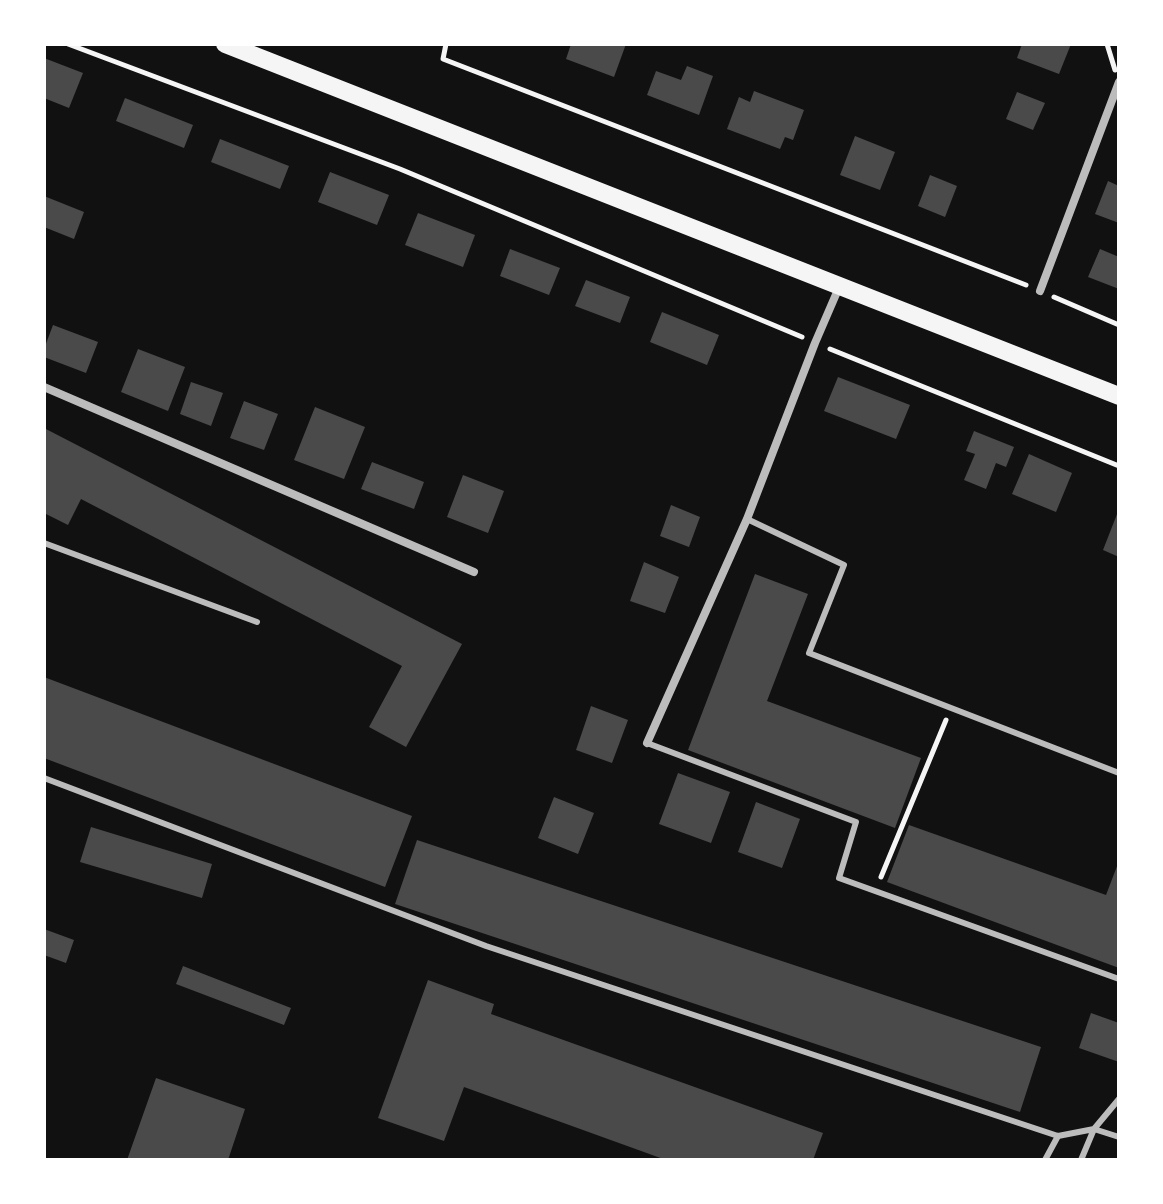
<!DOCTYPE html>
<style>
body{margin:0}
#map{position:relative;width:1163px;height:1204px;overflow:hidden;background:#111;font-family:"PT Sans Narrow",sans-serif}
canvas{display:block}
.frame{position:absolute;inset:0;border:46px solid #fff;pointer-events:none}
</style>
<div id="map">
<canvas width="1163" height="1204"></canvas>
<div class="frame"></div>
</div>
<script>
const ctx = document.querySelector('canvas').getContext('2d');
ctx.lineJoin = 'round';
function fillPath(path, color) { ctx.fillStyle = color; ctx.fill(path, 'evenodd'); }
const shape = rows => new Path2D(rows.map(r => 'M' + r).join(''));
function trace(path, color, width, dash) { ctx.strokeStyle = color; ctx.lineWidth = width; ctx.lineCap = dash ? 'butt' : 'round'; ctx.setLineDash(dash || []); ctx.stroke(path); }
const building = shape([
 [571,44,626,44,614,77,566,59],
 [1022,44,1071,44,1059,74,1017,58],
 [44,58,83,73,69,108,44,98],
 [687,66,713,76,699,115,647,95,656,71,681,80],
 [754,91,804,110,793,140,785,137,780,149,727,129,739,97,750,102],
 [1017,92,1045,103,1033,130,1006,119],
 [125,98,193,125,184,148,116,121],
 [855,136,895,152,880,190,840,175],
 [220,139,289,166,280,189,211,162],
 [330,172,389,195,377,225,318,202],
 [930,175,957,186,945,217,918,206],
 [1108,181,1119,186,1119,223,1095,214],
 [44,196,84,212,74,239,44,227],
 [418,213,475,235,463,267,405,245],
 [510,249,560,268,549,295,500,276],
 [1100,249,1119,257,1119,289,1088,277],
 [586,280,630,297,620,323,575,306],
 [662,312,719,335,707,365,650,342],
 [53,325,98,342,86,373,44,357,44,349],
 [138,349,185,367,168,411,121,392],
 [838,377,910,405,896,439,824,411],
 [191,382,223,393,211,426,180,414],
 [244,401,278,414,264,450,230,438],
 [315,407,365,427,344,479,294,460],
 [44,428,462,644,406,747,369,727,402,666,81,499,68,525,44,513],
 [974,431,1014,447,1006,467,996,463,986,489,964,480,975,454,966,451],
 [1029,454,1072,473,1056,512,1012,494],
 [372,462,424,482,414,509,361,489],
 [463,475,504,491,488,533,447,517],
 [671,505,700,517,689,547,660,536],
 [1119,509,1119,557,1103,550],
 [644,562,679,577,665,613,630,601],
 [755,574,808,594,767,701,921,758,895,828,688,750],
 [44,677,412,816,385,887,44,758],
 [591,706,628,720,612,763,576,750],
 [678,773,730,792,711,843,659,824],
 [554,797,594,813,578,854,538,838],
 [756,802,800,819,782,868,738,852],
 [909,825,1106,895,1119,861,1119,968,887,882],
 [91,827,212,864,202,898,80,862],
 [417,840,1041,1047,1020,1112,395,904],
 [44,929,74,940,66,963,44,955],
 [183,966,291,1008,284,1025,176,984],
 [428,980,494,1004,491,1014,823,1133,813,1160,666,1160,464,1087,444,1141,378,1118],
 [1091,1013,1119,1023,1119,1062,1079,1048],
 [156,1078,245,1109,228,1160,127,1160]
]);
const path = shape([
 [68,44,400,169,802,337],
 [446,44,443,59,1026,285],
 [1107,44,1115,70],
 [1054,297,1119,325],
 [830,349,1119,466],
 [881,877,946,720]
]);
const service = shape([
 [747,519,844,565,809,653,1119,773],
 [44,543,257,622],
 [647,743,856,822,839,878,1119,979],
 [44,778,486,946,1058,1136,1094,1129,1119,1137],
 [1045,1160,1058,1136],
 [1081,1160,1094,1129,1119,1099]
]);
const minor = shape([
 [1040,291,1119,82],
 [44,387,474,572],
 [647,743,747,519,815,343,840,285]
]);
const primary = shape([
 [225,44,1119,396]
]);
fillPath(building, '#4a4a4a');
trace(path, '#f5f5f5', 5);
trace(service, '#bcbcbc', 6);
trace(minor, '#bcbcbc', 8);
trace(primary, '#f5f5f5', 18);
</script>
